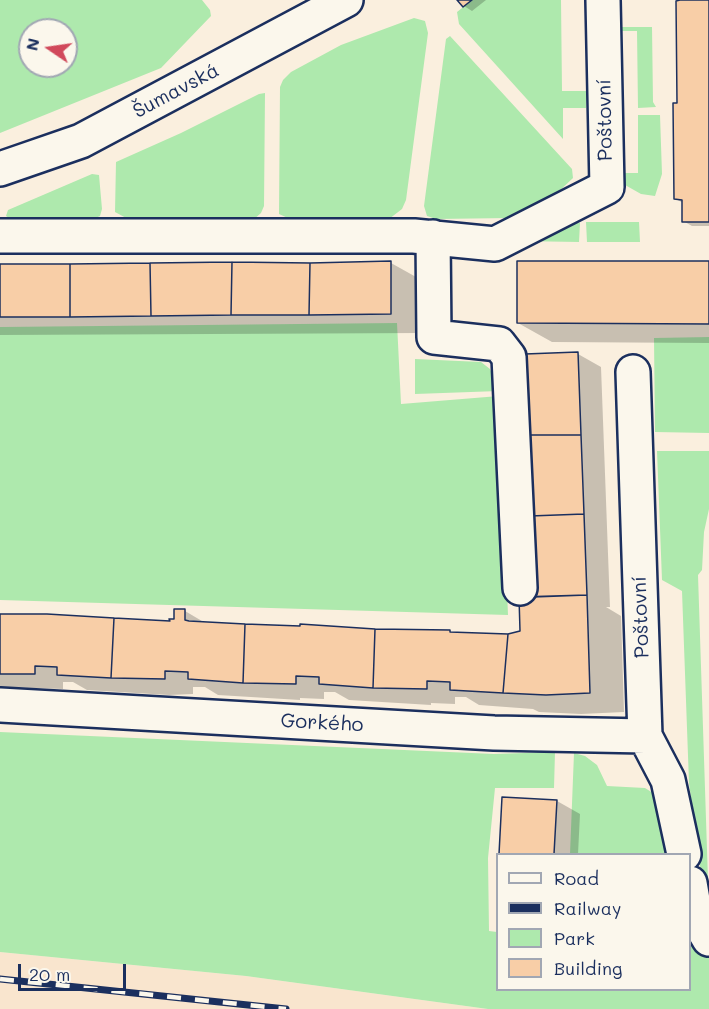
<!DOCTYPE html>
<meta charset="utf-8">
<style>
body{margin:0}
#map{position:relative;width:709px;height:1009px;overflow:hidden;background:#faefde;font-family:Mali,sans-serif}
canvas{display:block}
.legend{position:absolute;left:496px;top:853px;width:195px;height:138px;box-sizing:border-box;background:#fbf7ec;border:2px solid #a1a7b3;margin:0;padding:8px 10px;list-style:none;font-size:18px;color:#1b2f5e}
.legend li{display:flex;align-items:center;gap:12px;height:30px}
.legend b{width:30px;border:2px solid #a1a7b3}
.north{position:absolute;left:18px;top:18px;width:60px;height:60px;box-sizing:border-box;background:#fbf7ec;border:2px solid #a1a7b3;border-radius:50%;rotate:283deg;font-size:16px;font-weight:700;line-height:24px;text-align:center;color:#1b2f5e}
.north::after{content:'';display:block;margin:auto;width:21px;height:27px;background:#d1495b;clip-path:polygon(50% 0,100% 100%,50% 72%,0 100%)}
.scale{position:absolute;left:18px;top:964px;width:108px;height:27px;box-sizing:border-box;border:3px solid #1b2f5e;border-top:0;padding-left:8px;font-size:18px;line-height:21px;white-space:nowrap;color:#1b2f5e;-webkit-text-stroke:4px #fbf7ec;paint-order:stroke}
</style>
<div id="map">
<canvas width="709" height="1009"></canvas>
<ul class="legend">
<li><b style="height:8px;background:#fbf7ec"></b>Road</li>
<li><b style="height:8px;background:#1b2f5e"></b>Railway</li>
<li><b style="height:16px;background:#aee9ad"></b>Park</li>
<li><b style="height:16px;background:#f8cea7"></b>Building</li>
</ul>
<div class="north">N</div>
<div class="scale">20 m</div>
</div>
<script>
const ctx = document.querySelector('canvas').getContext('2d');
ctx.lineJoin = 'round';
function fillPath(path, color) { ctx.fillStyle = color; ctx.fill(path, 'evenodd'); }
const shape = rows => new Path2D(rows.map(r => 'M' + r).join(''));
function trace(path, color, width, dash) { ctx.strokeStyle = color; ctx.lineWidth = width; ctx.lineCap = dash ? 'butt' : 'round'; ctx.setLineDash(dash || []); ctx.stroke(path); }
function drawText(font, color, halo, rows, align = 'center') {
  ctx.font = font + ' Mali,sans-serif'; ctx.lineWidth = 6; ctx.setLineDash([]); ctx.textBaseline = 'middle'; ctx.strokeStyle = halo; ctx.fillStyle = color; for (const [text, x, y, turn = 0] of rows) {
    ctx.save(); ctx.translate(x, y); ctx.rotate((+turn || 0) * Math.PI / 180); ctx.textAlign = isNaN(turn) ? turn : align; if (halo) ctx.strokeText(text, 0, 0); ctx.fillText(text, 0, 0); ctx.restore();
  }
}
const built = shape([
 [0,952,246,976,488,1009,0,1009]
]);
const green = shape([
 [0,0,202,0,210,10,211,16,161,68,0,133],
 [30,30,66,30,66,66,30,66],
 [472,0,561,0,562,91,587,91,586,108,563,108,563,139,459,24,457,12],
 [414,18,425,21,428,33,406,200,402,209,389,219,290,219,279,214,280,87,283,80,291,72,341,45],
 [611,27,652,27,653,102,656,107,638,108,637,31,609,31],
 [450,36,572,169,573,178,554,196,510,218,436,219,427,216,424,206,446,39],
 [265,93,264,206,261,213,253,220,128,219,115,212,116,162,181,133,259,94],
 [638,115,660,115,662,174,655,196,641,194,618,181,620,173,638,173],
 [92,174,99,175,102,209,100,216,91,220,12,220,6,216,8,210],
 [571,222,580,223,579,242,518,241],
 [586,222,639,222,640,242,587,242],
 [397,323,401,404,499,396,508,615,0,600,0,327],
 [709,337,709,433,655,432,654,338],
 [415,359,481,362,490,369,499,391,415,394],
 [657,451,709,451,709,509,704,532,702,570,698,575,709,911,706,911,689,783,682,591,662,580],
 [0,732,494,754,555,752,554,788,495,788,488,858,489,931,497,932,498,990,690,990,690,920,709,956,709,1009,488,1009,246,976,0,952],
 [574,753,585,756,597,765,607,786,645,788,653,793,664,810,675,854,570,854]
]);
const shadow = shape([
 [459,0,486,0,472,11,464,6],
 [681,0,709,0,709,226,692,226,683,221,683,203,676,199],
 [709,262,709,343,552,342,518,323],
 [391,263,425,282,425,333,0,335,0,265],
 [578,354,601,367,610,607,606,607,621,616,624,712,581,714,539,712,533,709,479,705,466,697,455,697,455,704,431,703,431,705,349,700,335,692,324,692,324,699,300,698,300,700,218,695,205,687,193,687,193,694,169,695,87,690,73,682,63,682,63,689,0,687,0,614,171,622,185,611,207,624,431,633,450,632,453,634,508,636,521,632],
 [503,798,557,801,580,814,578,854,501,854]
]);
const building = shape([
 [457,0,472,0,463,7,457,0],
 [680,0,709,0,709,222,682,222,682,200,674,199,673,103,677,103,676,1,680,0],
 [391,261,391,314,309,315,310,263,391,261],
 [517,261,709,261,709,324,517,323,517,261],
 [232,262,231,315,151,316,150,263,232,262],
 [232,262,310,263,309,315,231,315,232,262],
 [150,263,151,316,70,317,70,264,150,263],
 [0,264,70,264,70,317,0,317,0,264],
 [578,352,581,435,528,435,525,354,578,352],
 [528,435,581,435,584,514,530,516,528,435],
 [584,514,587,595,533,597,530,516,584,514],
 [587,595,590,693,546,695,503,693,508,634,520,631,519,597,587,595],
 [174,609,185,609,185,620,189,621,245,624,243,683,188,679,188,672,165,671,165,679,111,678,114,618,170,621,169,619,174,619,174,609],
 [0,614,47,614,114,618,111,678,57,675,57,667,35,666,35,674,0,674,0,614],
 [245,624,300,626,300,624,375,629,373,688,319,684,319,677,296,676,296,684,243,683,245,624],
 [375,629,450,630,450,632,508,634,503,693,450,690,450,682,427,681,427,689,373,688,375,629],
 [502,797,557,800,554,854,499,854,502,797]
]);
const minor = shape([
 [0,169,81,141,346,0],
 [0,236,414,236,495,244,607,187,603,0],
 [433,237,434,337,499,344,509,357,520,588],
 [633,372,645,736,668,780,684,854],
 [0,705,494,733,645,736],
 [690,883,696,917,709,939]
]);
const rail = shape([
 [0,979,286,1009]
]);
const streetNames = [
 ["Šumavská",176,91,-28],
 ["Poštovní",605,120,-91],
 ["Poštovní",641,617,-92],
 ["Gorkého",322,723,3]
];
fillPath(built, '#f9e5ce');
fillPath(green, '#aee9ad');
fillPath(shadow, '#0003');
fillPath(building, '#f8cea7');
trace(building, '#1b2f5e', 1.5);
trace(minor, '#1b2f5e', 38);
trace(minor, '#fbf7ec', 33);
trace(rail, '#1b2f5e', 7);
trace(rail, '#fbf7ec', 4.5, [14]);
drawText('20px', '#1b2f5e', '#fbf7ec', streetNames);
</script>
